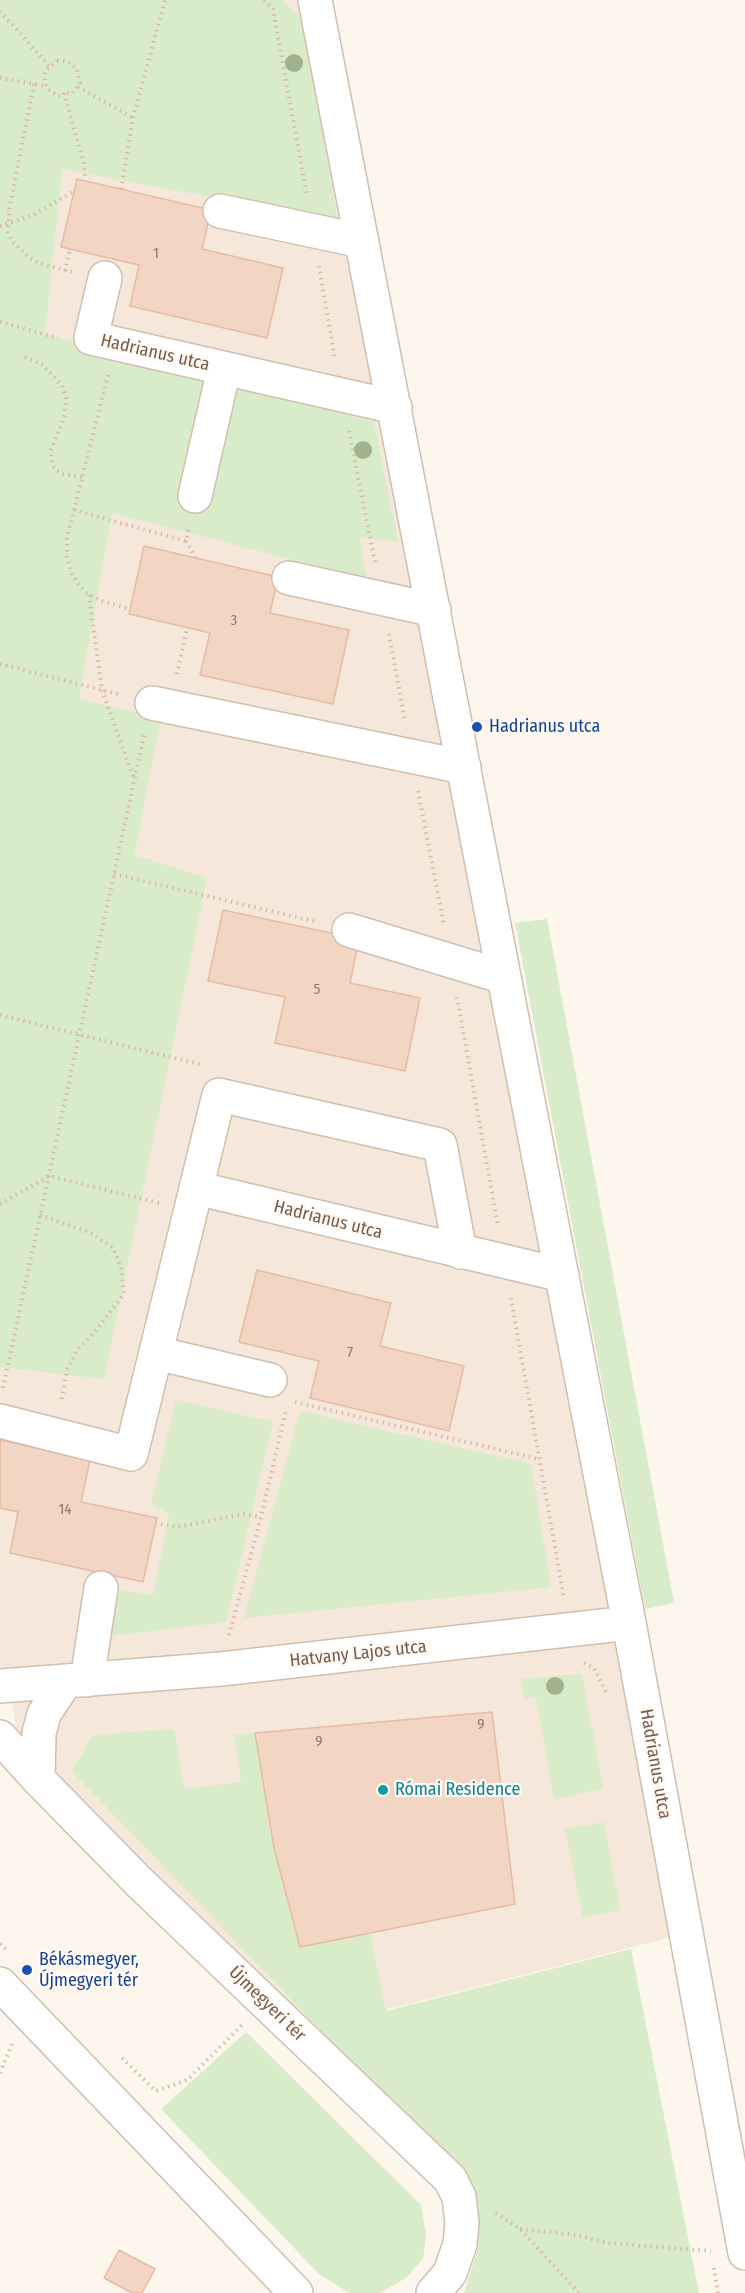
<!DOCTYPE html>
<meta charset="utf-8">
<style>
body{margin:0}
canvas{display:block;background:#fdf6ec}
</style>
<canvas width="745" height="2293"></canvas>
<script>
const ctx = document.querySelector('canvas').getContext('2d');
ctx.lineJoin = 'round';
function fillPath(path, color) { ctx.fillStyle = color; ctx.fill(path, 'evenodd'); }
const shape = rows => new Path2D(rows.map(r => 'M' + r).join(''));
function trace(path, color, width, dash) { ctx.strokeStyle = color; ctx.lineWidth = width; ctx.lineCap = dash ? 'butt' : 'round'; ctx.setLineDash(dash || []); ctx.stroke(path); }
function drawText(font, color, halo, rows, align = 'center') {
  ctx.font = font + ' "Fira Sans Condensed",sans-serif'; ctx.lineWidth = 4.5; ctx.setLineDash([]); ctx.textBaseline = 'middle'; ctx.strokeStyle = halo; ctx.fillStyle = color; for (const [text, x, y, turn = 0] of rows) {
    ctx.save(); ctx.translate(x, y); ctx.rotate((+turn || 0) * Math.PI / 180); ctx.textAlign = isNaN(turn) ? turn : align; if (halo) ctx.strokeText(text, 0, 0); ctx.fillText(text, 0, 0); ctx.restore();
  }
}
const residential = shape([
 [0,0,327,0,582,1291,636,1612,704,1929,306,2030,17,1733,7,1673,0,1673]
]);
const green = shape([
 [0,0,281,0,301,16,338,221,62,169,45,334,374,422,398,542,359,537,367,579,112,513,79,699,161,718,134,857,145,858,207,878,104,1379,0,1367],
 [547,919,674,1603,645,1609,515,923],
 [176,1400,273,1422,226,1622,103,1637,111,1589,153,1595,169,1514,151,1504],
 [300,1411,531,1464,551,1587,244,1618],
 [582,1674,603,1788,554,1800,536,1698,524,1698,521,1679],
 [174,1729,184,1789,241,1782,234,1735,255,1733,274,1848,300,1947,370,1933,386,2011,631,1949,699,2293,464,2293,478,2248,472,2188,72,1771,93,1735],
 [604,1822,620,1910,583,1917,565,1829],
 [246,2032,421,2205,426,2235,423,2259,406,2278,380,2293,349,2293,319,2274,161,2109]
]);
const building = shape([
 [77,179,211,210,202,249,283,268,267,338,130,306,139,265,61,247,77,179],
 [144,546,278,577,270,613,349,630,333,704,200,675,210,633,129,614,144,546],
 [223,910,359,939,350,983,420,998,405,1071,275,1043,285,997,208,981,223,910],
 [257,1270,391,1303,380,1346,464,1366,449,1431,310,1398,319,1361,239,1342,257,1270],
 [0,1440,90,1460,81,1502,157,1518,143,1582,10,1553,18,1512,0,1508,0,1440],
 [492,1712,515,1904,300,1947,274,1848,255,1733,492,1712],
 [119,2250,155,2269,142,2293,132,2293,104,2278,119,2250]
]);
const path = shape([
 [264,0,273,9,307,196],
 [0,11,49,66],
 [57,61,67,61,77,69,80,83,72,94,64,92,63,96,58,96,49,90,46,86,44,75,46,70,57,61],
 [0,78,46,86],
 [34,84,9,210,8,232,12,241,30,258,41,264,72,272],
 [78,87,133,118],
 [64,93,84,164,85,180],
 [121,189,133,118,165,0],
 [0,226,33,215,74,191],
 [319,266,335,359],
 [65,271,70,249],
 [0,322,58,338],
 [25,357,43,365,62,386,66,398,64,418,51,450,52,464,56,470,63,474,82,477],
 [108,375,67,538,67,557,72,574,79,585,88,594,102,601,130,609],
 [349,431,375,562],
 [74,510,186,541,189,526],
 [186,541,196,558],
 [89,595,102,690,134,779],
 [389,634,405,721],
 [0,664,122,695],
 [177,674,187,628],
 [418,791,444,925],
 [114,874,317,922],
 [457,997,498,1226],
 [0,1015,203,1065],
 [0,1204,49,1176,159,1203],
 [40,1215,91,1233,113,1248,121,1267,124,1294,93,1334,77,1350,67,1370,61,1402],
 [511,1298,564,1598],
 [3,1388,144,735],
 [295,1402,539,1459],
 [161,1524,178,1527,243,1514,261,1517],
 [229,1635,261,1517,286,1410],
 [584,1663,594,1668,606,1692],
 [0,1944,7,1950],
 [122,2058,156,2091,187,2080,242,2025],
 [0,2073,12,2044],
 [496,2213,520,2229,579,2293],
 [520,2229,576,2235,607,2243,711,2251],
 [714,2268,718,2293]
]);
const minor = shape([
 [315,0,629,1623,745,2253],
 [220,211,362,241],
 [105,278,91,338,395,407],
 [195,496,224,369],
 [289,578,434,610],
 [152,703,464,767],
 [349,930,504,977],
 [196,1188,562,1275],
 [156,1353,270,1380],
 [0,1421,131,1454,219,1095,440,1145,460,1252],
 [87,1680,101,1588],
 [0,1686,221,1669,629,1623],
 [0,1737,38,1779,140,1883,450,2179,459,2197,462,2223,460,2244,450,2273,433,2293],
 [38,1779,39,1733,44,1714,65,1682],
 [0,1984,296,2293]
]);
const trees = [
 [294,63],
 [363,450],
 [555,1686]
];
const markers = [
 [477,727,6,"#1a4fb4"],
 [383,1790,6,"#0f9aa8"],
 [27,1970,6,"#1a4fb4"]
];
const numberNames = [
 ["1",156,254],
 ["3",234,621],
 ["5",317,990],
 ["7",350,1353],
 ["14",65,1510],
 ["9",481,1725],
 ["9",319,1742]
];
const streetNames = [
 ["Hadrianus utca",155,353,13],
 ["Hadrianus utca",328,1220,14],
 ["Hatvany Lajos utca",358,1654,-6],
 ["Hadrianus utca",655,1764,80],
 ["Újmegyeri tér",267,2004,44]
];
const transitNames = [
 ["Hadrianus utca",489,727],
 ["Békásmegyer,",39,1960],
 ["Újmegyeri tér",39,1981]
];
const cultureNames = [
 ["Római Residence",395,1790]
];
fillPath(residential, '#f5e8da');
fillPath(green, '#d8ecc9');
fillPath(building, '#f3d5c3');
trace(building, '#e6bba3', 1.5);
trace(minor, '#d1beb0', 36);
trace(path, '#d9b8a5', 4, [1.5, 4.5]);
trace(minor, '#fff', 33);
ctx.fillStyle = '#a0b28e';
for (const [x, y] of trees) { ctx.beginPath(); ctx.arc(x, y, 9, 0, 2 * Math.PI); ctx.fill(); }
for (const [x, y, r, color] of markers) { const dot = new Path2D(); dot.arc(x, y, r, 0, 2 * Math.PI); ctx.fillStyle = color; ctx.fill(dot); trace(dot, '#fffaf3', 2); }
drawText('15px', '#987a6a', null, numberNames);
drawText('18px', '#7a5c4d', '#fffaf3', streetNames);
drawText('18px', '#164399', '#fffaf3', transitNames, 'left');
drawText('18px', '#0d838f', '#fffaf3', cultureNames, 'left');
</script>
